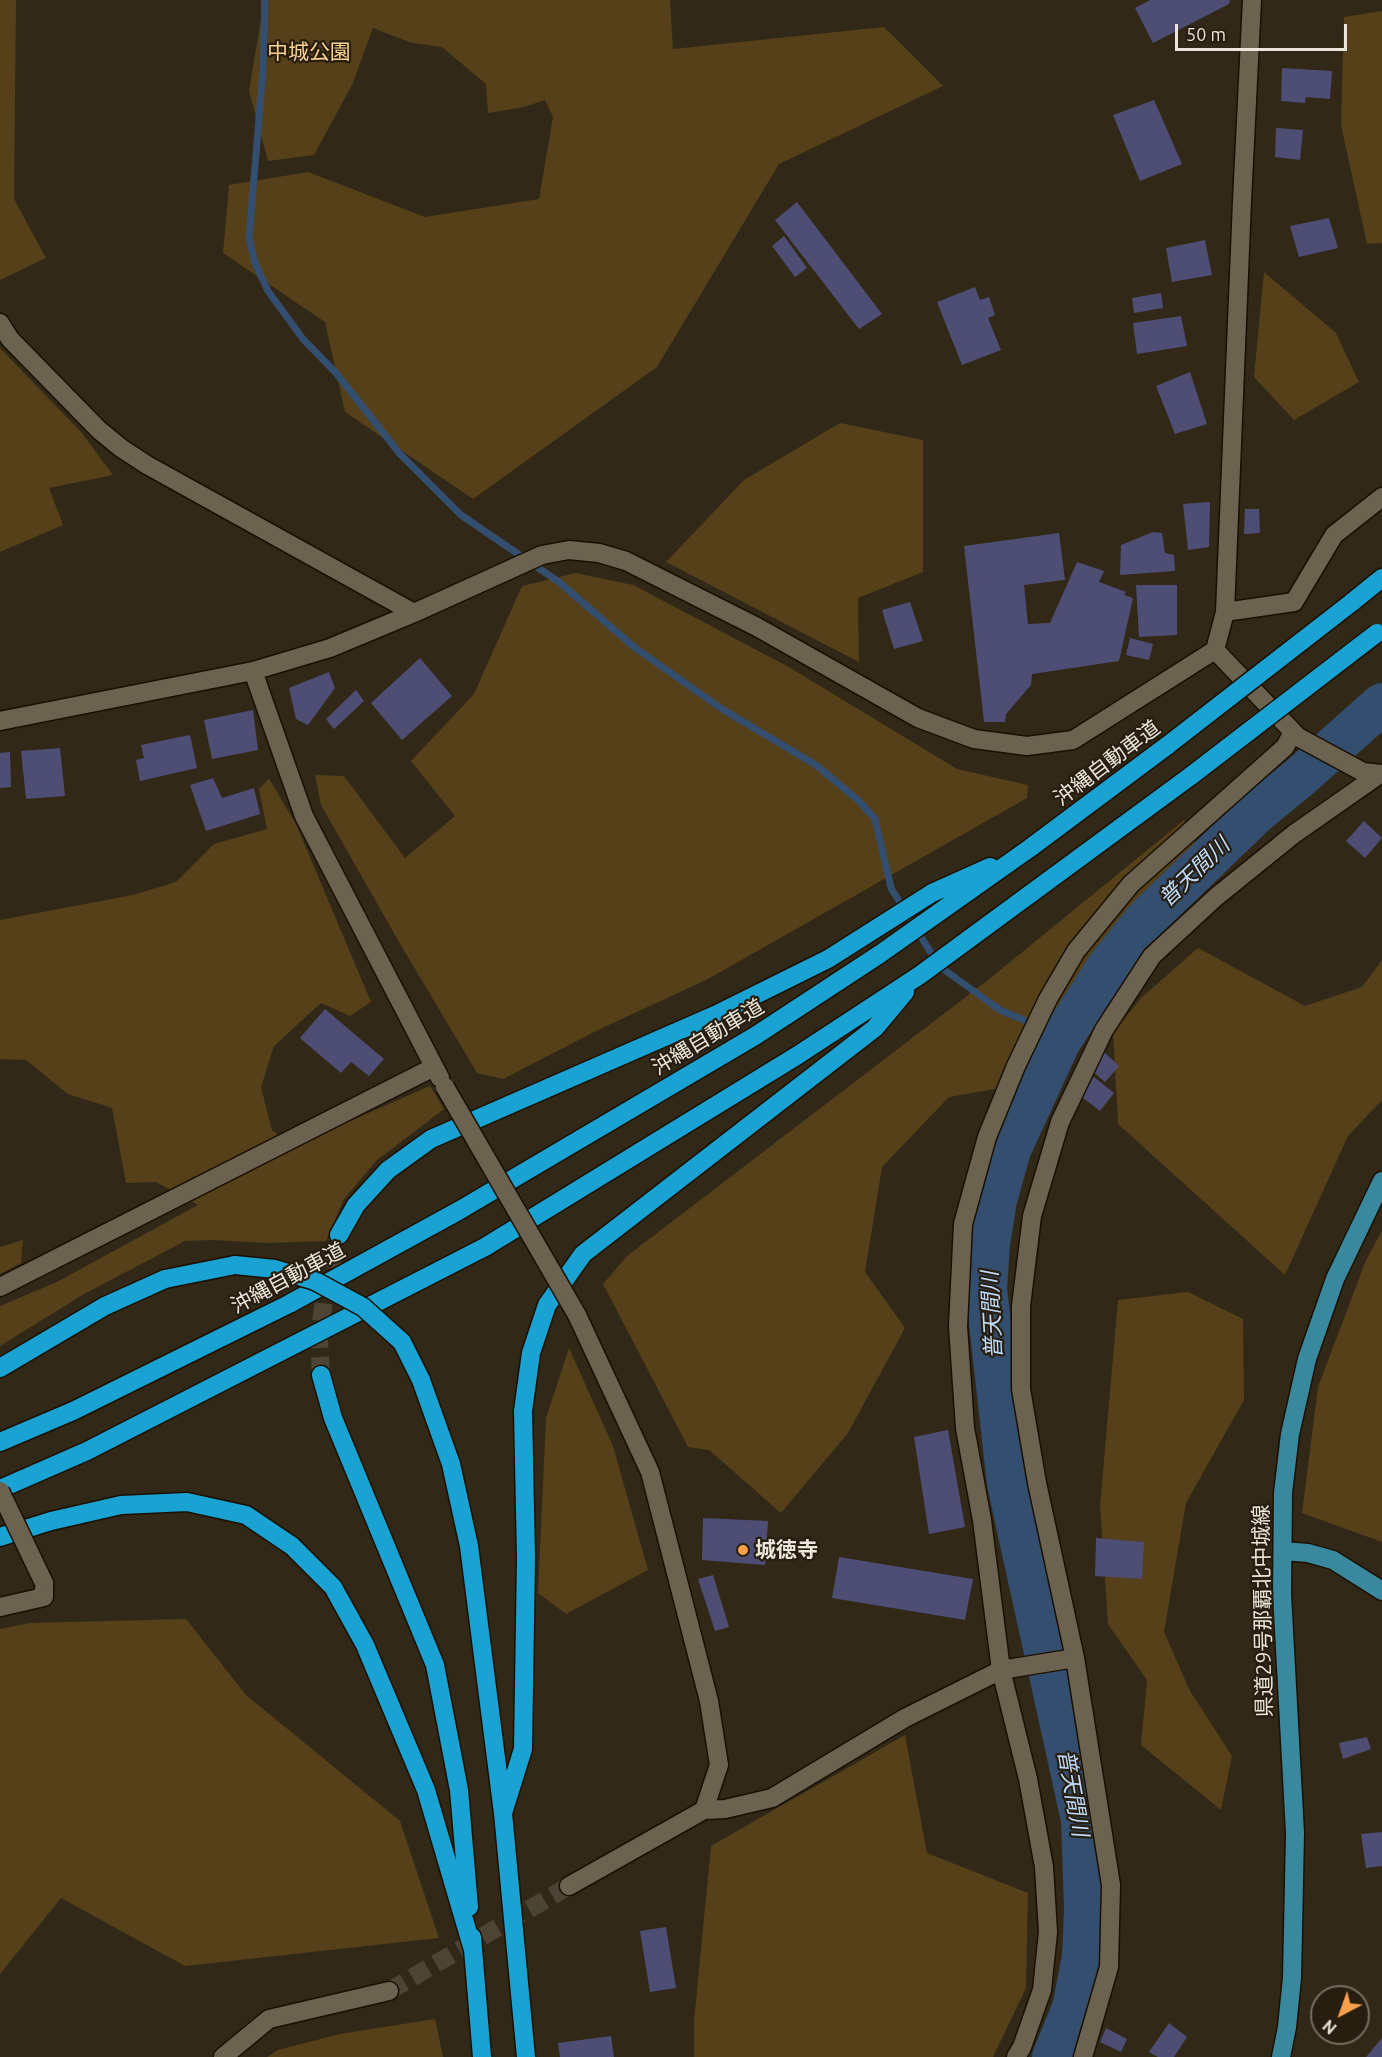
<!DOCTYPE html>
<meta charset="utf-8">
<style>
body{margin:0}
#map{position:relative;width:1382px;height:2057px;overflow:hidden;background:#312818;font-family:Ubuntu,sans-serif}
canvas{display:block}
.north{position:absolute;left:1310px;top:1985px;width:60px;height:60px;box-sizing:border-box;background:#271e0f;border:2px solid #756e61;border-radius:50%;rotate:221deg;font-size:16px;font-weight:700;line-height:24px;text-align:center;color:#ebe5db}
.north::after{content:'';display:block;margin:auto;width:21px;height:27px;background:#f8a04b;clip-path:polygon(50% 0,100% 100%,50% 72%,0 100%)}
.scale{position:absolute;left:1175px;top:24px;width:172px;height:27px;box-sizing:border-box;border:3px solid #ebe5db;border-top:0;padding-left:8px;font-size:18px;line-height:21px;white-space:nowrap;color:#ebe5db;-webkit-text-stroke:4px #271e0f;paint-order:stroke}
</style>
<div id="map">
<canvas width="1382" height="2057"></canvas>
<div class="north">N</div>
<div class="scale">50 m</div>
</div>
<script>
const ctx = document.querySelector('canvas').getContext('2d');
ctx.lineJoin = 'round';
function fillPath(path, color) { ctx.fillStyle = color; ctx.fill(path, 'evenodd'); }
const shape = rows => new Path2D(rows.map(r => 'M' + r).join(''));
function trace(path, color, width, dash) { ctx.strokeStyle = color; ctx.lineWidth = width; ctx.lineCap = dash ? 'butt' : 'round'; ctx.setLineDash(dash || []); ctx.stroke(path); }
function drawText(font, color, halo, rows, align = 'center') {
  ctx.font = font + ' Ubuntu,"Noto Sans JP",sans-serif'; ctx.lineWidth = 4.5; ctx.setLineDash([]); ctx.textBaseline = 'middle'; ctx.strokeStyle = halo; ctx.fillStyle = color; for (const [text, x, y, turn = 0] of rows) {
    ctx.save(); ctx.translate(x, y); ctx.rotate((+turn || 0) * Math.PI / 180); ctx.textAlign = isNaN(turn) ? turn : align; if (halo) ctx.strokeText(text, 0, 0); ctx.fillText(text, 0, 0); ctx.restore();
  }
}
const green = shape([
 [0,0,16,0,14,199,46,258,0,280],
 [261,0,670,0,673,49,884,27,943,86,779,164,657,367,473,499,345,412,325,322,223,253,229,185,308,172,425,217,539,199,553,117,545,100,524,107,488,113,486,84,442,47,412,43,373,28,352,85,314,155,268,161,249,91,261,19],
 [1382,11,1382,243,1367,244,1341,125,1344,17],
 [1264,272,1336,333,1359,382,1294,420,1254,377],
 [0,348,81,432,113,475,49,488,63,525,0,552],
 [840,423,923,440,923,572,858,598,859,662,666,562,744,480],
 [576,573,633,585,787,666,957,769,1028,785,1027,798,708,979,600,1029,503,1079,477,1073,399,942,321,805,315,775,344,776,405,858,455,816,411,761,474,694,522,586],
 [269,779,296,824,371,1002,350,1016,321,1003,274,1046,261,1087,272,1130,293,1146,430,1086,444,1109,376,1161,344,1199,326,1241,268,1243,212,1240,185,1241,84,1294,0,1346,0,1306,57,1282,198,1205,156,1182,126,1183,112,1108,68,1094,26,1060,0,1059,0,920,133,895,176,882,214,844,267,829,259,789],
 [1184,820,1197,845,1092,953,1018,1085,949,1097,882,1167,865,1272,905,1328,848,1433,781,1513,709,1450,688,1447,603,1284,627,1256,988,980],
 [1198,948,1305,1006,1362,987,1382,960,1382,1100,1348,1136,1285,1275,1118,1124,1113,1033,1141,998],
 [1382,1231,1382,1542,1302,1513,1318,1387,1366,1260],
 [23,1240,21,1263,0,1274,0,1247],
 [1188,1292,1243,1319,1244,1400,1186,1503,1164,1632,1190,1691,1232,1756,1221,1810,1141,1745,1147,1680,1108,1624,1100,1506,1118,1300],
 [569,1348,613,1446,648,1570,566,1614,538,1593,546,1418],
 [186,1619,246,1695,400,1821,439,1938,185,1966,61,1898,0,1974,0,1629,30,1623],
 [905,1735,927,1853,1028,1893,1026,1988,993,2057,694,2057,694,2021,711,1846],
 [435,2019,443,2057,267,2057,278,2050,340,2034]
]);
const stream = shape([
 [265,0,263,70,249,238,255,263,268,291,303,339,336,373,400,454,461,515,559,582,634,647,722,709,816,765,859,801,875,819,891,888,939,966,1000,1010,1024,1020,1060,1041]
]);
const river = shape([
 [1053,2057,1073,2008,1083,1957,1085,1909,1082,1820,1008,1484,986,1288,989,1244,996,1200,1010,1150,1060,1041,1109,965,1147,918,1255,814,1300,777,1382,704]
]);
const building = shape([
 [1150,0,1230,0,1229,4,1153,43,1135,8],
 [1282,68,1332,71,1330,99,1306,97,1305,103,1281,101],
 [1154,100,1182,164,1140,181,1113,115],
 [1276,128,1303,130,1300,160,1275,157],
 [797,202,882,314,859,329,775,220],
 [1329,218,1338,248,1299,257,1290,226],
 [784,236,807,268,795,277,772,246],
 [1205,240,1212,275,1172,282,1166,248],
 [975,287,980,300,989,297,995,315,988,318,1001,350,962,365,937,302],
 [1161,293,1163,308,1134,313,1132,298],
 [1181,316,1187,346,1137,354,1133,323],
 [1190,372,1207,424,1175,434,1156,386],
 [1210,502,1209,547,1188,550,1183,504],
 [1245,509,1259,509,1260,533,1244,534],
 [1153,532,1162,533,1165,553,1174,555,1175,571,1120,575,1121,545],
 [1059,533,1065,580,1024,585,1028,624,1050,623,1077,562,1104,571,1099,582,1126,592,1124,595,1133,598,1119,661,1032,674,1031,685,1006,714,1005,722,984,722,964,546],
 [1136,585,1177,585,1177,635,1139,637],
 [910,602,923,641,894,649,882,610],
 [1130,638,1153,644,1149,660,1126,655],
 [420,658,452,696,402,740,371,703],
 [329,672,335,688,308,725,296,719,289,688],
 [356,690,364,701,334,729,326,719],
 [253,710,258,750,212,759,204,720],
 [190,735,197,768,140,781,136,760,144,758,141,745],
 [60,748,65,796,26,799,21,751],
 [10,752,11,787,0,788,0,753],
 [213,778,222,798,254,788,260,814,206,831,190,785],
 [1364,821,1382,838,1365,858,1346,841],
 [325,1009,384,1059,369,1076,351,1062,341,1073,300,1038],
 [1104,1052,1119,1066,1105,1082,1090,1069],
 [1094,1077,1114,1093,1100,1111,1079,1095],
 [948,1430,965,1527,929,1534,914,1437],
 [703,1518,768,1521,765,1565,702,1560],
 [1096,1538,1144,1542,1142,1579,1095,1576],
 [839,1557,973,1579,965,1620,832,1598],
 [713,1575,729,1627,715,1631,698,1579],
 [1367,1737,1371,1749,1343,1759,1339,1743],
 [1382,1832,1382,1866,1366,1868,1361,1834],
 [666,1927,676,1988,650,1992,640,1931],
 [1169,2023,1187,2037,1174,2057,1158,2057,1149,2052],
 [1106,2028,1127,2039,1121,2052,1100,2042],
 [611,2036,614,2057,560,2057,558,2043],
 [1382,2038,1382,2057,1366,2057]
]);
const minorTunnel = shape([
 [389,1991,569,1886]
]);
const highwayTunnel = shape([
 [321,1375,319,1340,325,1291,339,1235]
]);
const minor = shape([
 [0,323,10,339,99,430,121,448,147,465,414,613],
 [1225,612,1294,602,1334,535,1382,497],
 [1215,650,1298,737,1363,772,1382,774],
 [253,671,304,816,440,1078],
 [0,721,253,671,330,648,414,613,542,555,569,550,599,553,626,561,757,627,918,718,974,739,1027,746,1073,740,1215,650,1225,612,1242,201,1252,0],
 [0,1287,434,1067],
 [0,1607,44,1597,44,1583],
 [704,1810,725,1809,772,1798,905,1718,1001,1670,1075,1658],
 [569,1886,704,1810,719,1765,709,1701,650,1472,577,1315],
 [223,2057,269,2019,389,1991],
 [1016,2057,1022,2047,1042,1990,1048,1932,1044,1867,1028,1779,1001,1670,982,1520,965,1428,958,1326,963,1224,987,1137,1016,1066,1048,999,1076,951,1131,884,1285,747,1293,732],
 [1083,2057,1109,1967,1111,1885,1075,1658,1037,1483,1021,1389,1021,1306,1032,1216,1060,1122,1104,1030,1152,956,1216,897,1294,834,1380,774]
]);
const major = shape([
 [1283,1551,1308,1553,1333,1560,1382,1591],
 [1281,2057,1287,2027,1292,1978,1295,1833,1282,1594,1283,1493,1290,1434,1307,1359,1335,1279,1382,1181]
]);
const highway = shape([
 [1351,603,1382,578],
 [339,1235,356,1205,388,1170,431,1139,715,1015,828,959,932,893,990,867],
 [0,1368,105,1306,165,1279,235,1265],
 [321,1375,333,1418,435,1665,459,1790,469,1907],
 [421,1380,451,1464,469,1546,503,1813,526,2057],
 [0,1442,73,1411,289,1304,460,1210,755,1036,880,954,1030,848,1168,745],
 [0,1489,87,1451,485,1247,798,1055,920,975,1192,775],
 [0,1537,51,1521,121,1505,187,1502,246,1515,292,1546,333,1587,365,1645,426,1790,473,1950],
 [503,1813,523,1749,526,1558,523,1411,531,1353,547,1305,583,1254,875,1028,905,992],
 [472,1937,482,2057]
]);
const minorBridge = shape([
 [445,1087,577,1315],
 [0,1491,44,1583]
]);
const highwayBridge = shape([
 [1168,745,1351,603],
 [1192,775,1377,633],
 [235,1265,275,1269,315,1281,363,1307,402,1342,421,1380]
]);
const markers = [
 [743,1550,6,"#f8a04b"]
];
const parkNames = [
 ["中城公園",309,52]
];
const streetNames = [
 ["沖縄自動車道",1107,763,-37],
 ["沖縄自動車道",708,1037,-31],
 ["沖縄自動車道",288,1278,-28],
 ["県道29号那覇北中城線",1263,1611,-91]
];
const poiNames = [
 ["城徳寺",755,1550]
];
const waterNames = [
 ["普天間川",1194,872,-44],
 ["普天間川",992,1315,-93],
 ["普天間川",1073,1793,80]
];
fillPath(green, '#554019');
trace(stream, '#334e6e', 7);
trace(river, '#334e6e', 42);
fillPath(building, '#4e4e75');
trace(minorTunnel, '#4d4435', 18, [18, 9]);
trace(highwayTunnel, '#4d4435', 18, [18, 9]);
trace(minor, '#191003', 21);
trace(major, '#191003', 21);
trace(highway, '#191003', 21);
trace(minor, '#6c6250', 18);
trace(major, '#3a889e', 18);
trace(highway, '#19a2d2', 18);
trace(minorBridge, '#191003', 21, []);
trace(highwayBridge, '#191003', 21, []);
trace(minorBridge, '#6c6250', 18);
trace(highwayBridge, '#19a2d2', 18);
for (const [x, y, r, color] of markers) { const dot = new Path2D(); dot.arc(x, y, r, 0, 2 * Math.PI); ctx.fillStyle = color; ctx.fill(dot); trace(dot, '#271e0f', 2); }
drawText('21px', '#f8d190', '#271e0f', parkNames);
drawText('21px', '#ebe5db', '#271e0f', streetNames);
drawText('bold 21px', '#ebe5db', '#271e0f', poiNames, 'left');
drawText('italic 22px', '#bedafc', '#271e0f', waterNames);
</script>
